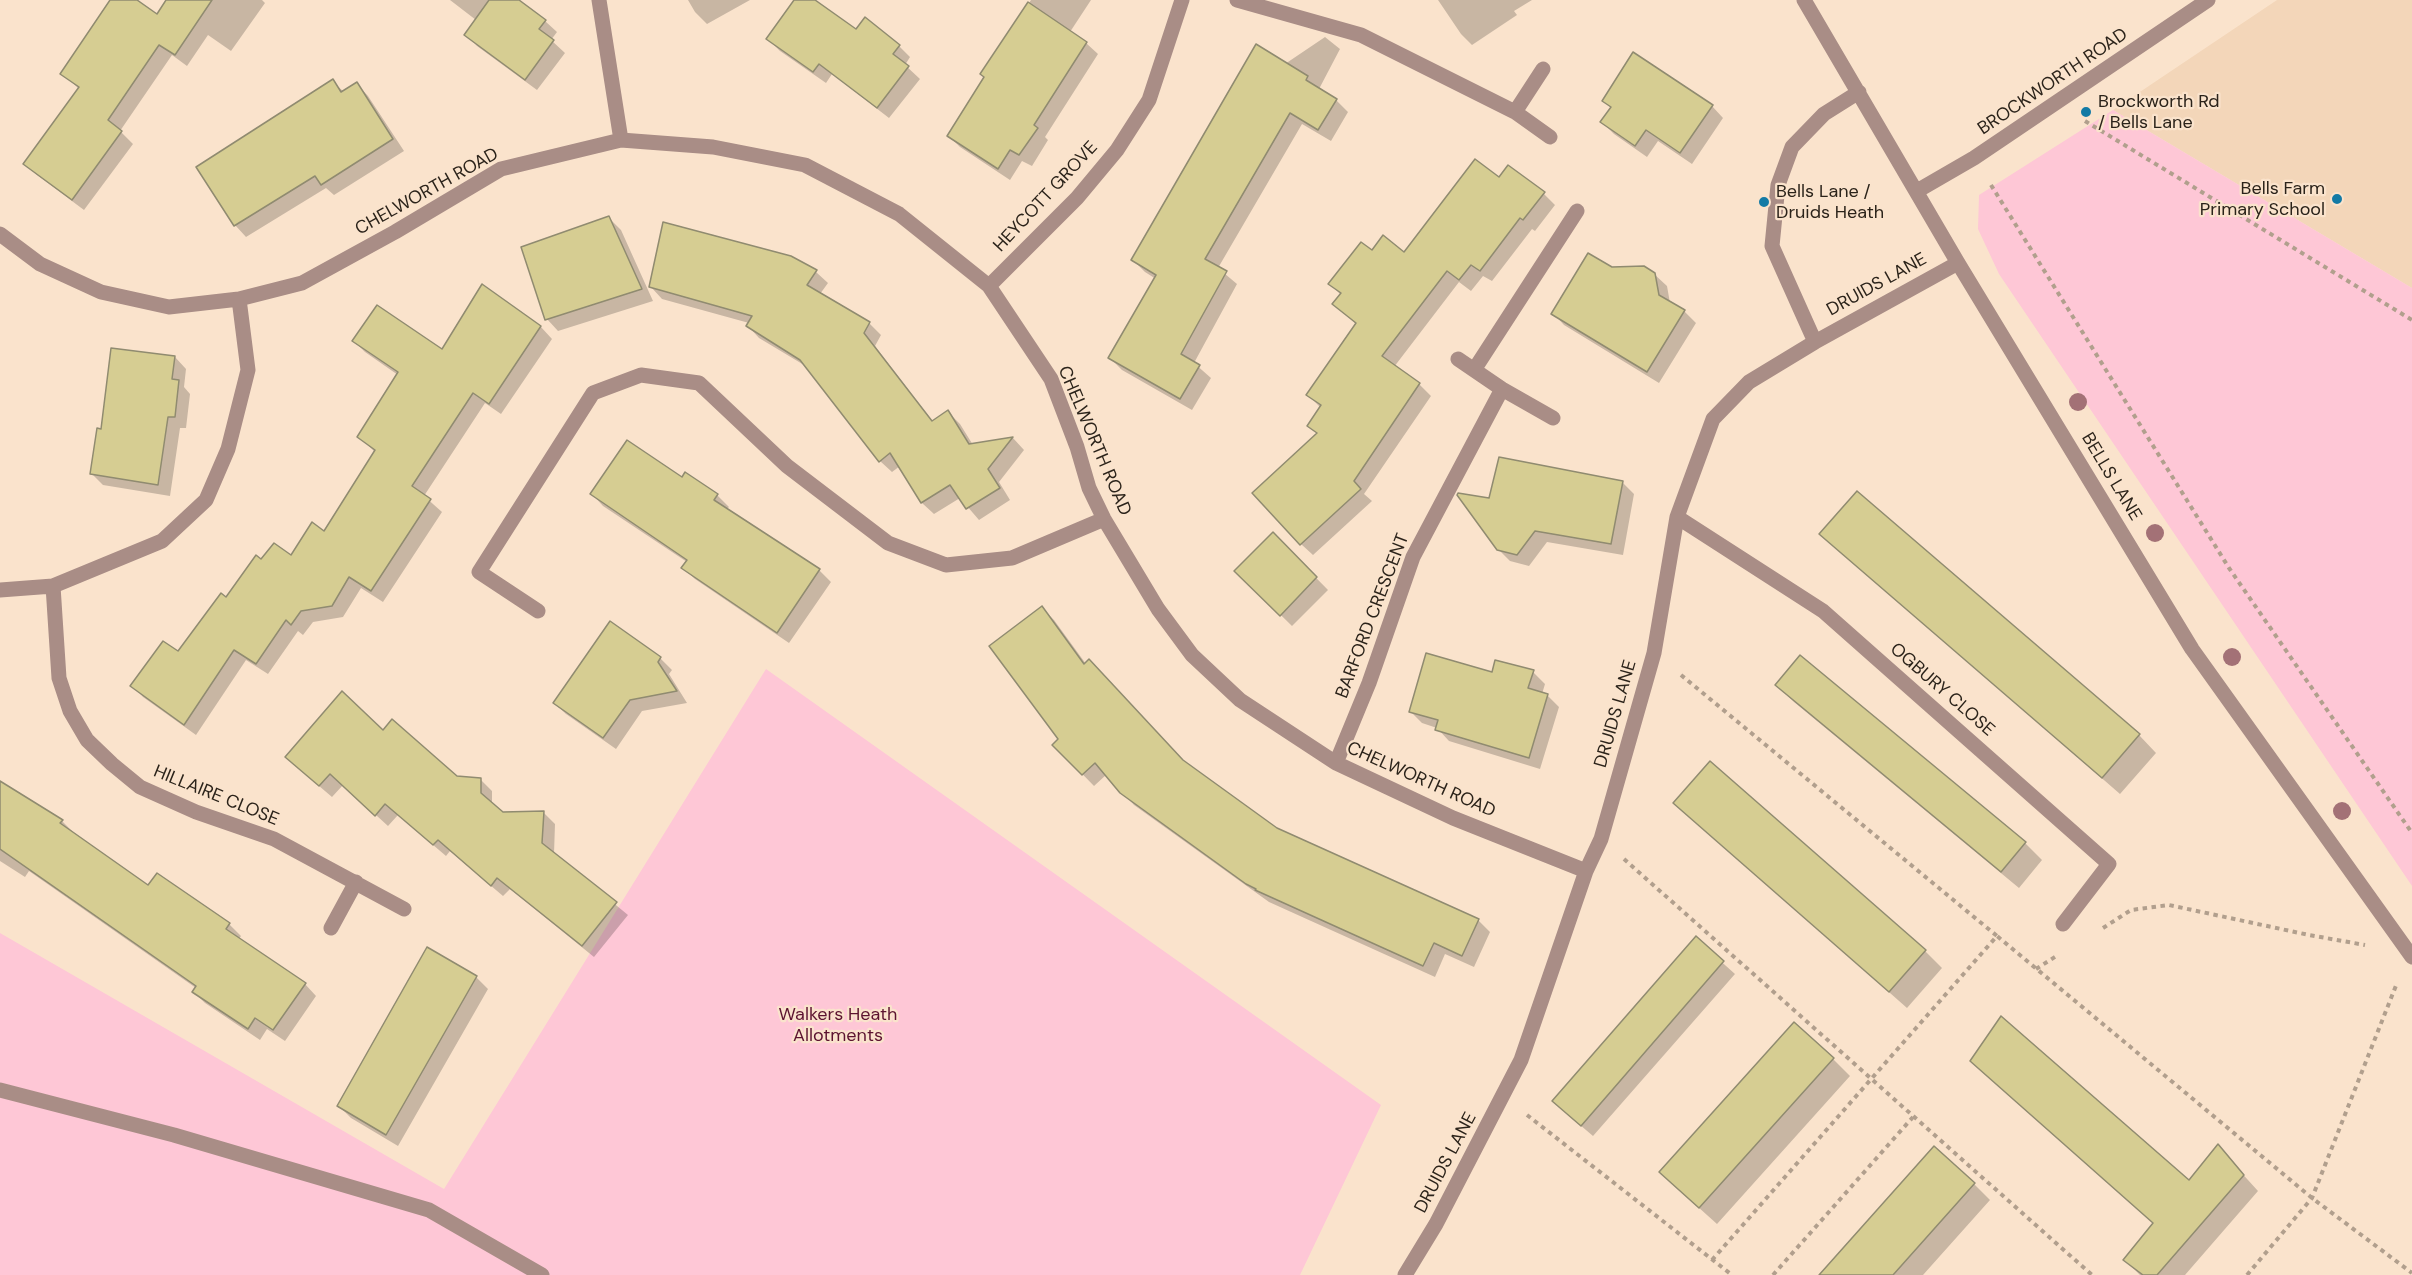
<!DOCTYPE html>
<style>
body{margin:0}
canvas{display:block;background:#fae3cc}
</style>
<canvas width="2412" height="1275"></canvas>
<script>
const ctx = document.querySelector('canvas').getContext('2d');
ctx.lineJoin = 'round';
function fillPath(path, color) { ctx.fillStyle = color; ctx.fill(path, 'evenodd'); }
const shape = rows => new Path2D(rows.map(r => 'M' + r).join(''));
function trace(path, color, width, dash) { ctx.strokeStyle = color; ctx.lineWidth = width; ctx.lineCap = dash ? 'butt' : 'round'; ctx.setLineDash(dash || []); ctx.stroke(path); }
function drawText(font, color, halo, rows, align = 'center') {
  ctx.font = font + ' "DM Sans",sans-serif'; ctx.lineWidth = 4.5; ctx.setLineDash([]); ctx.textBaseline = 'middle'; ctx.strokeStyle = halo; ctx.fillStyle = color; for (const [text, x, y, turn = 0] of rows) {
    ctx.save(); ctx.translate(x, y); ctx.rotate((+turn || 0) * Math.PI / 180); ctx.textAlign = isNaN(turn) ? turn : align; if (halo) ctx.strokeText(text, 0, 0); ctx.fillText(text, 0, 0); ctx.restore();
  }
}
const built = shape([
 [2277,0,2412,0,2412,288,2113,110]
]);
const green = shape([
 [2113,110,2412,288,2412,886,1999,274,1978,229,1979,195],
 [766,669,1381,1105,1300,1275,0,1275,0,933,444,1189]
]);
const shadow = shape([
 [112,0,134,0,157,16,168,0,262,0,265,3,231,51,208,35,187,66,172,55,120,131,133,144,84,210,37,175,25,164,79,89,62,73],
 [450,0,517,0,545,21,557,32,551,40,565,53,537,90,477,46,466,34,476,20],
 [688,0,750,0,707,24,695,12],
 [811,0,856,31,899,46,910,57,905,65,920,79,889,118,832,74,826,83,780,51,768,39],
 [1031,0,1091,0,1070,32,1086,43,1098,54,1045,137,1048,140,1032,166,1022,161,1010,180,960,147,949,136,986,78,982,74],
 [1438,0,1532,0,1514,11,1517,15,1472,45,1461,34],
 [1325,37,1340,49,1319,89,1336,100,1348,112,1331,141,1302,124,1218,268,1237,284,1194,363,1211,378,1192,410,1122,370,1110,358,1156,279,1145,272,1133,260,1285,64],
 [332,81,344,92,357,84,368,96,404,151,334,195,326,188,246,237,235,225],
 [1603,100,1712,106,1723,118,1692,164,1658,141,1647,157,1614,134,1602,122,1611,108],
 [1499,179,1544,194,1555,205,1535,231,1532,229,1492,281,1483,276,1471,291,1459,282,1394,367,1419,384,1431,396,1364,494,1372,501,1313,555,1301,544,1318,434,1309,426,1321,408,1308,395,1357,325,1334,304,1341,295,1330,284,1372,252,1404,254],
 [609,218,621,230,653,301,558,331,547,319],
 [790,257,816,272,828,283,820,294,869,323,881,335,875,346,933,422,948,412,960,424,973,445,1013,438,1024,450,999,482,1010,500,979,520,960,498,934,514,922,503,900,466,892,472,880,461,809,368,759,338,748,326,749,323,662,299,651,287],
 [1612,269,1654,274,1667,286,1670,303,1684,311,1696,323,1659,383,1564,325,1553,313],
 [483,286,541,327,552,339,501,414,485,403,424,496,442,512,383,602,361,588,343,617,313,622,303,635,298,631,268,674,246,660,196,735,143,697,132,685,178,653,262,561,291,557,324,533,375,452,359,437,398,375,365,352,354,341,443,351],
 [175,357,186,369,184,387,190,394,186,428,180,428,170,496,103,485,92,474,102,430],
 [682,479,717,495,729,507,726,510,819,570,831,582,789,643,695,579,683,568,687,562,603,506,592,494],
 [1622,482,1634,494,1623,555,1547,542,1529,566,1510,561,1498,549,1491,500],
 [1273,534,1328,590,1292,626,1236,571],
 [1821,534,2139,735,2156,753,2120,794],
 [1042,608,1054,620,1086,664,1185,763,1276,829,1478,920,1490,932,1474,967,1445,954,1435,977,1269,902,1134,805,1106,775,1094,786,1054,745,1060,739],
 [660,658,672,670,669,674,687,703,642,711,616,749,566,714,554,703],
 [1533,672,1545,684,1542,694,1547,695,1559,707,1540,769,1449,741,1437,728,1422,723,1410,711,1493,674],
 [1777,685,2025,843,2042,860,2019,888,1794,702],
 [383,732,457,777,480,779,492,791,492,804,502,813,543,812,555,824,554,854,628,915,594,957,510,889,503,896,450,851,446,856,398,815,388,826,343,785,332,797,298,768],
 [0,783,62,821,73,832,149,887,157,875,229,924,241,936,239,939,305,984,316,996,285,1041,267,1029,260,1040,205,1003,194,992,196,988,29,871,25,877,0,861],
 [1675,803,1925,951,1942,968,1907,1008],
 [1696,939,1735,974,1593,1136,1566,1113],
 [428,949,476,977,488,989,398,1146,351,1118,339,1106],
 [1833,1059,1850,1076,1717,1224,1678,1189],
 [1987,1076,2189,1182,2218,1147,2258,1191,2185,1275,2140,1275,2125,1260,2154,1224],
 [1974,1184,1990,1200,1923,1275,1821,1275]
]);
const building = shape([
 [110,0,137,0,157,14,166,0,212,0,175,55,159,45,108,120,122,131,72,200,23,164,79,87,60,74,110,0],
 [489,0,519,0,546,20,539,29,554,40,525,80,464,35,489,0],
 [794,0,815,0,856,29,865,17,900,45,893,54,909,66,877,108,819,64,813,72,766,39,794,0],
 [1028,2,1087,42,1034,125,1038,128,1019,155,1010,150,998,169,947,136,984,77,980,74,1028,2],
 [1256,44,1308,76,1306,80,1337,99,1318,130,1290,113,1205,259,1227,271,1181,354,1200,365,1180,399,1108,358,1156,275,1131,260,1256,44],
 [1633,52,1713,105,1680,153,1646,130,1635,146,1600,122,1611,107,1602,101,1633,52],
 [333,79,341,92,357,82,393,139,321,185,315,176,234,226,196,167,333,79],
 [1475,159,1499,177,1508,165,1545,192,1523,220,1520,218,1480,271,1471,265,1459,280,1447,271,1382,356,1420,383,1354,481,1361,489,1300,545,1252,493,1317,433,1307,426,1321,405,1306,395,1356,323,1332,304,1341,293,1328,284,1361,242,1372,250,1383,235,1404,252,1475,159],
 [609,216,642,289,545,320,521,247,609,216],
 [663,222,791,256,817,270,807,285,870,322,864,333,932,421,948,410,969,444,1013,437,988,469,1000,488,966,509,950,485,921,503,890,453,879,462,800,360,746,326,752,316,649,287,663,222],
 [1588,253,1612,267,1644,266,1655,273,1659,295,1685,310,1647,372,1551,314,1588,253],
 [482,284,541,326,489,404,473,393,412,486,431,499,371,591,349,577,332,606,301,611,291,625,286,620,256,664,234,650,184,725,130,686,163,641,178,651,221,593,226,597,256,555,261,559,274,543,291,555,312,522,324,531,375,450,357,437,398,372,352,341,377,305,442,349,482,284],
 [111,348,175,356,172,379,179,380,175,417,168,417,158,485,90,474,97,428,101,429,111,348],
 [627,440,682,477,685,472,718,494,714,500,820,569,777,633,681,568,687,560,590,494,627,440],
 [1499,457,1623,481,1611,544,1535,531,1517,555,1497,550,1457,495,1458,493,1489,498,1499,457],
 [1857,491,2140,734,2102,778,1819,534,1857,491],
 [1273,532,1317,577,1280,616,1234,571,1273,532],
 [1042,606,1084,664,1089,659,1183,760,1277,828,1479,919,1462,956,1434,943,1423,966,1255,890,1256,889,1246,884,1120,793,1095,763,1082,775,1052,745,1058,739,989,646,1042,606],
 [610,621,661,657,658,662,677,691,630,700,603,738,553,703,610,621],
 [1426,653,1492,672,1495,660,1534,670,1528,688,1548,694,1529,758,1435,730,1438,720,1409,712,1426,653],
 [1800,655,2026,842,2001,872,1775,685,1800,655],
 [342,691,383,730,392,719,457,776,481,778,481,793,503,812,544,811,542,843,617,902,582,946,497,878,491,886,438,840,433,845,385,804,375,816,330,774,319,786,285,757,342,691],
 [1710,761,1926,950,1889,992,1673,803,1710,761],
 [0,781,63,820,60,823,148,885,157,873,230,923,226,929,306,983,273,1030,255,1018,248,1029,192,992,196,986,0,849,0,781],
 [1696,936,1724,961,1581,1126,1552,1101,1696,936],
 [427,947,477,976,386,1135,337,1106,427,947],
 [2001,1016,2189,1180,2218,1144,2244,1175,2157,1275,2143,1275,2123,1260,2153,1223,1970,1061,2001,1016],
 [1794,1022,1834,1058,1699,1208,1659,1172,1794,1022],
 [1934,1146,1975,1183,1893,1275,1819,1275,1934,1146]
]);
const path = shape([
 [2085,121,2412,320],
 [1991,185,2229,568,2412,833],
 [1681,675,1997,936],
 [1624,859,2092,1275],
 [2103,928,2131,910,2169,905,2309,935,2365,945],
 [2036,969,2058,955],
 [1527,1115,1732,1275],
 [1712,1260,1997,936,2312,1198,2412,1273],
 [1773,1275,1913,1117],
 [2247,1275,2312,1198,2397,983]
]);
const minor = shape([
 [599,0,621,140],
 [1237,0,1361,35,1515,112,1550,137],
 [1804,0,1958,263,2192,649,2412,957],
 [1515,112,1543,69],
 [1917,191,1974,158,2208,0],
 [0,234,40,264,101,292,169,307,239,299,302,283,395,232,501,169,621,140,713,147,805,165,899,214,989,286,1051,379,1077,447,1089,488,1104,519,1158,609,1192,655,1240,700,1336,763,1453,818,1586,871],
 [989,286,1077,198,1117,150,1149,100,1182,0],
 [1815,342,1772,246,1778,185,1792,147,1824,114,1859,92],
 [1458,359,1502,389,1553,418],
 [1474,370,1577,211],
 [1677,517,1823,611,2109,864,2063,924],
 [53,586,59,678,70,711,87,740,112,764,140,787,196,812,274,839,404,909],
 [0,590,53,586,162,541,206,500,228,449,248,370,239,299],
 [538,611,479,572,593,393,641,375,699,383,787,466,888,543,946,565,1012,558,1104,519],
 [1336,763,1369,683,1413,557,1502,389],
 [331,928,356,882],
 [0,1090,174,1135,429,1210,542,1275],
 [1405,1275,1436,1224,1521,1060,1586,871,1601,839,1654,653,1677,517,1713,419,1749,382,1815,342,1958,263]
]);
const trees = [
 [2078,402],
 [2155,533],
 [2232,657],
 [2342,811]
];
const markers = [
 [2086,112,6,"#137aa5"],
 [2337,199,6,"#137aa5"],
 [1764,202,6,"#137aa5"]
];
const streetNames = [
 ["BROCKWORTH ROAD",2053,82,-34],
 ["CHELWORTH ROAD",427,192,-29],
 ["HEYCOTT GROVE",1046,197,-47],
 ["DRUIDS LANE",1877,285,-29],
 ["CHELWORTH ROAD",1094,441,67],
 ["BELLS LANE",2111,477,59],
 ["BARFORD CRESCENT",1373,616,-69],
 ["OGBURY CLOSE",1942,690,41],
 ["DRUIDS LANE",1616,714,-74],
 ["CHELWORTH ROAD",1421,780,24],
 ["HILLAIRE CLOSE",216,796,22],
 ["DRUIDS LANE",1446,1163,-62]
];
const poiNames = [
 ["Brockworth Rd",2098,102],
 ["/ Bells Lane",2098,123],
 ["Bells Farm",2325,189,"right"],
 ["Primary School",2325,210,"right"],
 ["Bells Lane /",1776,192],
 ["Druids Heath",1776,213]
];
const parkNames = [
 ["Walkers Heath",838,1015],
 ["Allotments",838,1036]
];
fillPath(built, '#f3d6b9');
fillPath(green, '#fec7d6');
fillPath(shadow, '#0003');
fillPath(building, '#d6cd92');
trace(building, '#908b70', 1.5);
trace(path, '#b19f8d', 4, [4.5, 4.5]);
trace(minor, '#a98d86', 15);
ctx.fillStyle = '#a37176';
for (const [x, y] of trees) { ctx.beginPath(); ctx.arc(x, y, 9, 0, 2 * Math.PI); ctx.fill(); }
for (const [x, y, r, color] of markers) { const dot = new Path2D(); dot.arc(x, y, r, 0, 2 * Math.PI); ctx.fillStyle = color; ctx.fill(dot); trace(dot, '#fae3cc', 2); }
drawText('18px', '#2b231a', '#fae3cc', streetNames);
drawText('18px', '#2b231a', '#fae3cc', poiNames, 'left');
drawText('18px', '#5c1330', '#fae3cc', parkNames);
</script>
